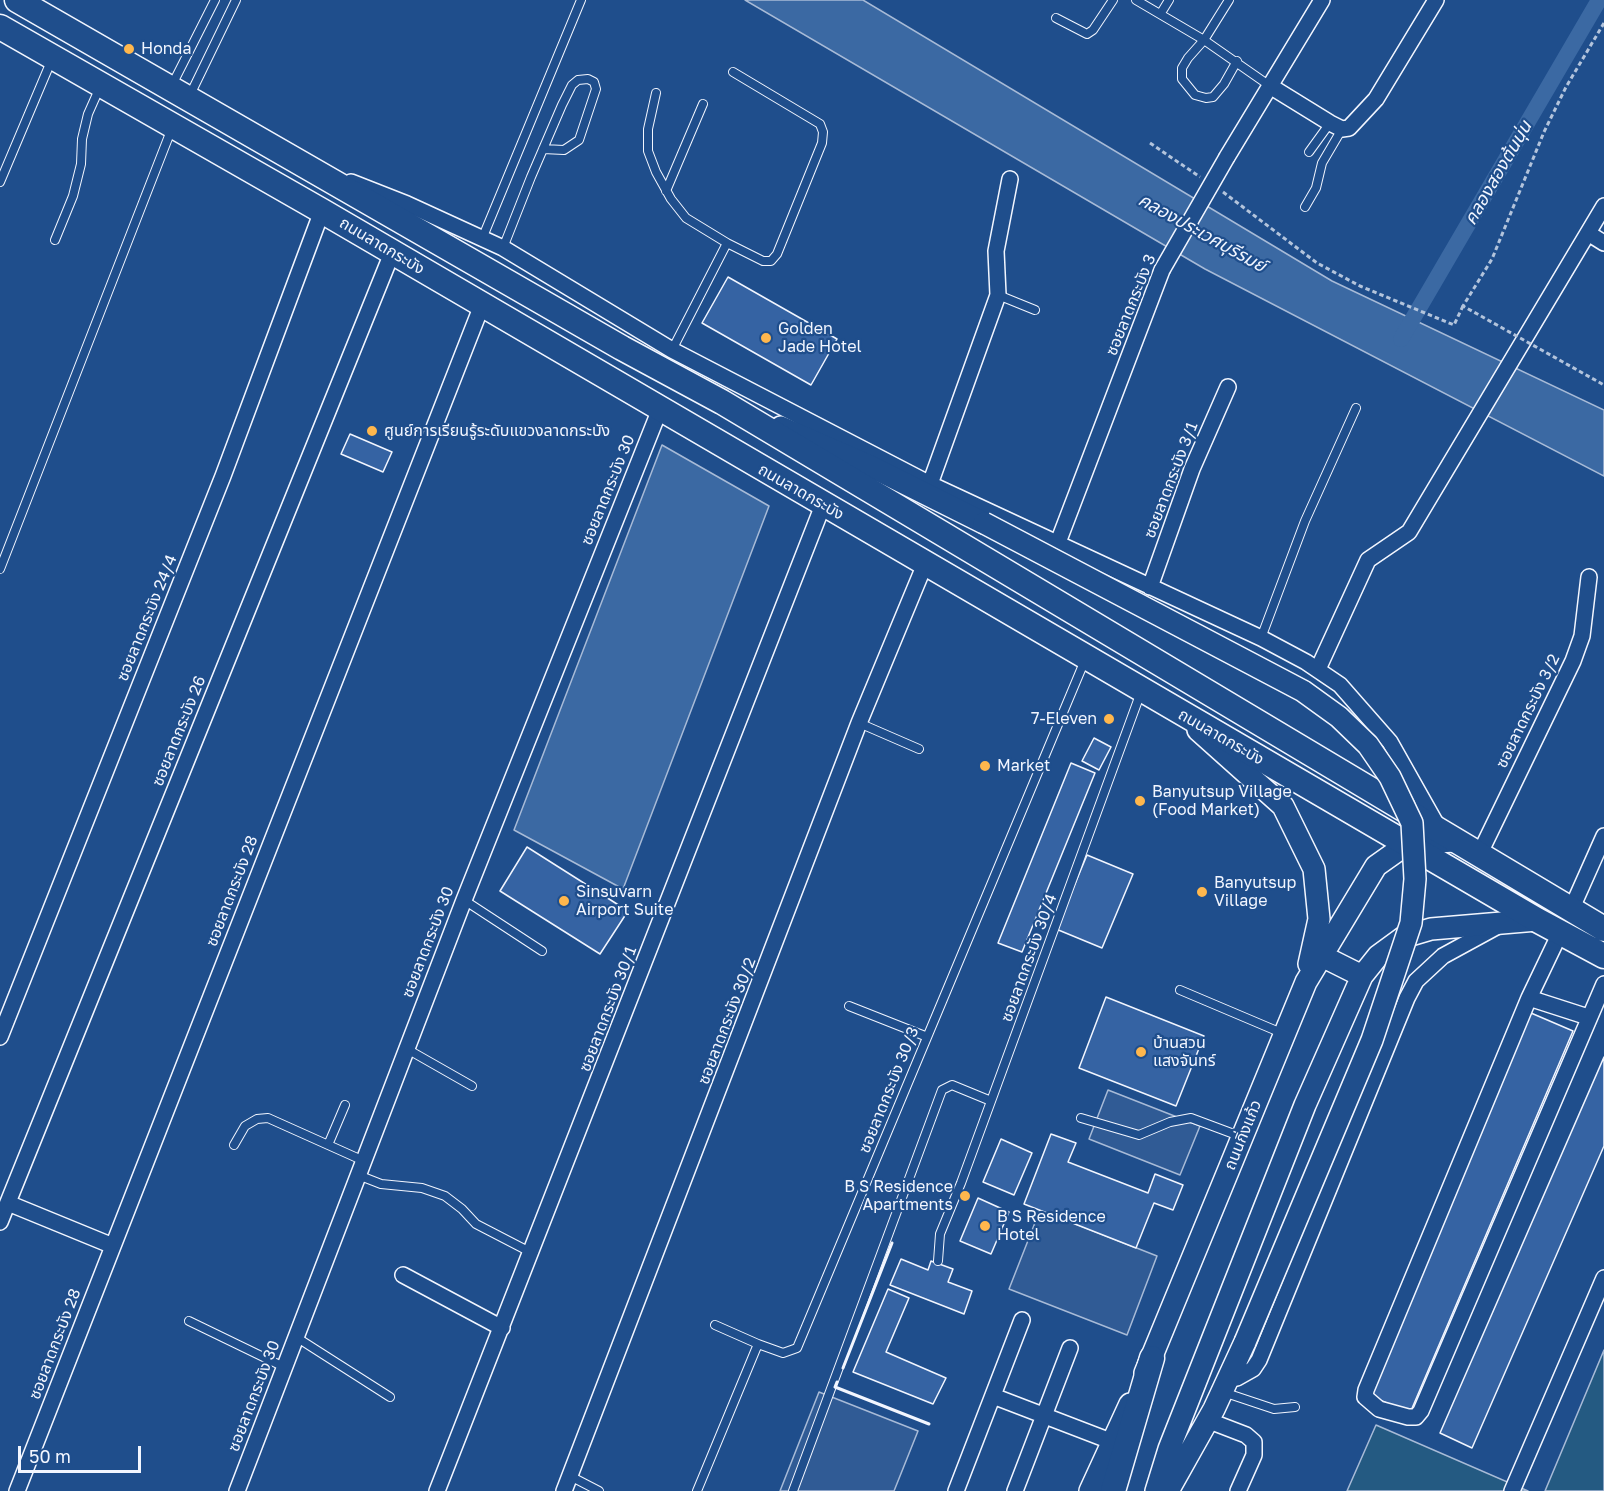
<!DOCTYPE html>
<meta charset="utf-8">
<style>
body{margin:0}
#map{position:relative;width:1604px;height:1491px;overflow:hidden;background:#1f4e8c;font-family:"Golos Text",sans-serif}
canvas{display:block}
.scale{position:absolute;left:18px;top:1446px;width:123px;height:27px;box-sizing:border-box;border:3px solid #f2f6ff;border-top:0;padding-left:8px;font-size:18px;line-height:21px;white-space:nowrap;color:#f2f6ff;-webkit-text-stroke:4px #1f4e8c;paint-order:stroke}
</style>
<div id="map">
<canvas width="1604" height="1491"></canvas>
<div class="scale">50 m</div>
</div>
<script>
const ctx = document.querySelector('canvas').getContext('2d');
ctx.lineJoin = 'round';
function fillPath(path, color) { ctx.fillStyle = color; ctx.fill(path, 'evenodd'); }
const shape = rows => new Path2D(rows.map(r => 'M' + r).join(''));
function trace(path, color, width, dash) { ctx.strokeStyle = color; ctx.lineWidth = width; ctx.lineCap = dash ? 'butt' : 'round'; ctx.setLineDash(dash || []); ctx.stroke(path); }
function drawText(font, color, halo, rows, align = 'center') {
  ctx.font = font + ' "Golos Text","Noto Sans Thai",sans-serif'; ctx.lineWidth = 4.5; ctx.setLineDash([]); ctx.textBaseline = 'middle'; ctx.strokeStyle = halo; ctx.fillStyle = color; for (const [text, x, y, turn = 0] of rows) {
    ctx.save(); ctx.translate(x, y); ctx.rotate((+turn || 0) * Math.PI / 180); ctx.textAlign = isNaN(turn) ? turn : align; if (halo) ctx.strokeText(text, 0, 0); ctx.fillText(text, 0, 0); ctx.restore();
  }
}
const green = shape([
 [1604,1350,1604,1491,1545,1491,1604,1350],
 [1376,1425,1528,1491,1347,1491,1376,1425]
]);
const parking = shape([
 [1108,1090,1200,1126,1180,1175,1089,1139,1108,1090],
 [1040,1210,1157,1256,1127,1335,1009,1289,1040,1210],
 [819,1392,918,1431,894,1491,780,1491,819,1392]
]);
const water = shape([
 [745,0,863,0,1332,281,1604,410,1604,476,1205,269,745,0],
 [662,445,769,506,623,889,514,830,662,445]
]);
const canal = shape([
 [1401,339,1599,0]
]);
const building = shape([
 [728,277,837,339,811,385,702,323,728,277],
 [350,434,392,452,383,472,341,454,350,434],
 [1094,738,1111,747,1099,770,1082,761,1094,738],
 [1071,763,1095,773,1022,952,998,943,1071,763],
 [527,847,628,911,600,954,500,891,527,847],
 [1087,855,1133,874,1102,948,1056,929,1087,855],
 [1106,997,1204,1036,1176,1106,1079,1068,1106,997],
 [1531,1013,1573,1031,1410,1413,1368,1395,1531,1013],
 [1604,1057,1604,1146,1472,1448,1440,1433,1604,1057],
 [1051,1134,1076,1143,1068,1162,1148,1193,1155,1174,1183,1185,1173,1210,1154,1203,1136,1248,1024,1204,1051,1134],
 [1001,1139,1032,1153,1014,1195,983,1182,1001,1139],
 [978,1198,1009,1212,991,1254,960,1241,978,1198],
 [901,1259,928,1270,931,1261,953,1269,948,1282,972,1291,964,1314,890,1285,901,1259],
 [888,1289,909,1298,886,1352,946,1378,933,1404,853,1372,888,1289]
]);
const path = shape([
 [1150,143,1200,177],
 [1223,192,1317,263,1360,286,1454,325,1463,306]
]);
const service = shape([
 [1136,0,1204,40,1270,86],
 [1229,0,1204,40,1188,58,1182,68,1182,79,1195,95,1206,98,1213,97,1224,84,1237,61],
 [1161,13,1169,0],
 [1056,18,1087,34,1093,30,1113,0],
 [171,87,215,0],
 [656,93,648,129,648,151,656,172,671,199,686,218,727,243],
 [190,95,236,0],
 [1309,152,1330,123],
 [0,182,52,59],
 [666,191,703,104],
 [1305,207,1316,188,1322,163,1342,129],
 [482,239,581,0],
 [55,240,73,196,81,164,82,139,88,114,100,87],
 [503,248,531,177,562,105,572,85,578,80,588,79,594,82,596,89,579,140,564,150,543,149],
 [998,295,1035,310],
 [672,350,727,243,763,261,771,261,777,254,822,143,823,132,820,124,733,72],
 [0,569,172,128],
 [1261,638,1305,521,1356,408],
 [859,723,919,749],
 [464,900,542,951],
 [1180,990,1284,1034],
 [849,1006,925,1036],
 [407,1049,472,1086],
 [1081,1118,1139,1135,1170,1122,1191,1118,1242,1137],
 [234,1145,245,1126,257,1119,268,1118,364,1161],
 [328,1145,345,1105],
 [358,1175,381,1184,422,1188,445,1196,462,1209,476,1224,532,1253],
 [938,1261,940,1234,961,1183,1141,692],
 [189,1321,284,1367],
 [715,1325,758,1344],
 [296,1337,390,1397],
 [1223,1392,1274,1409,1295,1407],
 [570,1476,599,1491],
 [697,1491,758,1344,783,1353,797,1348,1085,660],
 [793,1491,942,1090,952,1085,991,1101]
]);
const minor = shape([
 [1270,86,1330,123,1342,129,1349,128,1376,99,1436,0],
 [1227,157,1322,0],
 [351,182,407,204,503,248,672,350,930,484,1261,638,1306,662,1340,685,1390,742,1439,829],
 [1588,233,1604,243],
 [930,484,998,295,996,251,1010,179],
 [1057,545,1162,270],
 [1150,587,1192,469,1228,387],
 [1318,669,1368,560,1409,532,1604,206],
 [1479,855,1573,661,1582,636,1589,577],
 [1571,910,1604,836],
 [1561,931,1529,998,1366,1390,1365,1397,1379,1409,1408,1417,1416,1417,1421,1411,1604,984],
 [1529,998,1588,1017],
 [0,1037,223,476,322,211],
 [8,1203,113,1246],
 [0,1222,392,253],
 [403,1275,502,1328],
 [1227,1380,1237,1378,1253,1369,1259,1360,1407,998,1416,981,1443,956,1498,926],
 [993,1396,1113,1442],
 [1207,1420,1246,1435,1254,1442,1254,1455,1238,1491],
 [17,1491,482,305],
 [237,1491,464,900,660,409],
 [437,1491,823,505],
 [564,1491,859,723,925,564],
 [956,1491,1022,1320],
 [1015,1491,1070,1348],
 [1512,1491,1604,1278]
]);
const secondary = shape([
 [781,427,868,465,984,523],
 [1198,730,1283,806,1314,869,1319,919,1309,964],
 [1322,956,1362,976],
 [1145,1373,1306,982,1376,866,1407,844,1454,841],
 [1090,1491,1130,1404],
 [1156,1491,1169,1449,1305,1105,1362,976,1378,956,1404,937,1431,929,1537,920],
 [1168,1491,1214,1409,1245,1342]
]);
const primary = shape([
 [17,0,622,348,722,402,1604,929],
 [0,27,322,211,1537,920,1604,956],
 [1113,1491,1152,1358]
]);
const pathBridge = shape([
 [1604,23,1566,87,1544,132,1492,259,1463,306,1604,385]
]);
const minorBridge = shape([
 [1162,270,1227,157]
]);
const secondaryBridge = shape([
 [984,523,1303,691,1339,717,1368,745,1390,777,1412,823,1415,879,1411,923,1372,1040,1245,1342]
]);
const wall = shape([
 [843,1368,892,1243],
 [837,1382,835,1387,929,1424]
]);
const markers = [
 [129,49,6,"#ffb74d"],
 [766,338,6,"#ffb74d"],
 [372,431,6,"#ffb74d"],
 [1109,719,6,"#ffb74d"],
 [985,766,6,"#ffb74d"],
 [1140,801,6,"#ffb74d"],
 [1202,892,6,"#ffb74d"],
 [564,901,6,"#ffb74d"],
 [1141,1052,6,"#ffb74d"],
 [965,1196,6,"#ffb74d"],
 [985,1226,6,"#ffb74d"]
];
const poiNames = [
 ["Honda",141,49],
 ["Golden",778,329],
 ["Jade Hotel",778,347],
 ["ศูนย์การเรียนรู้ระดับแขวงลาดกระบัง",384,431],
 ["7-Eleven",1097,719,"right"],
 ["Market",997,766],
 ["Banyutsup Village",1152,792],
 ["(Food Market)",1152,810],
 ["Banyutsup",1214,883],
 ["Village",1214,901],
 ["Sinsuvarn",576,892],
 ["Airport Suite",576,910],
 ["บ้านสวน",1153,1043],
 ["แสงจันทร์",1153,1061],
 ["B S Residence",953,1187,"right"],
 ["Apartments",953,1205,"right"],
 ["B S Residence",997,1217],
 ["Hotel",997,1235]
];
const streetNames = [
 ["ถนนลาดกระบัง",382,246,31],
 ["ซอยลาดกระบัง 3",1131,305,-68],
 ["ซอยลาดกระบัง 3/1",1171,480,-69],
 ["ซอยลาดกระบัง 30",608,490,-68],
 ["ถนนลาดกระบัง",801,492,30],
 ["ซอยลาดกระบัง 24/4",147,618,-68],
 ["ซอยลาดกระบัง 3/2",1528,711,-64],
 ["ซอยลาดกระบัง 26",179,731,-68],
 ["ถนนลาดกระบัง",1221,737,30],
 ["ซอยลาดกระบัง 28",232,891,-69],
 ["ซอยลาดกระบัง 30",428,942,-69],
 ["ซอยลาดกระบัง 30/4",1029,958,-70],
 ["ซอยลาดกระบัง 30/1",608,1009,-69],
 ["ซอยลาดกระบัง 30/2",727,1021,-69],
 ["ซอยลาดกระบัง 30/3",889,1090,-68],
 ["ถนนกิ่งแก้ว",1243,1135,-68],
 ["ซอยลาดกระบัง 28",55,1344,-69],
 ["ซอยลาดกระบัง 30",254,1396,-69]
];
const waterNames = [
 ["คลองสองต้นนุ่น",1498,173,-60],
 ["คลองประเวศบุรีรมย์",1202,233,29]
];
fillPath(green, '#245a82');
trace(green, '#a8bbd7', 1.5);
fillPath(parking, '#305b95');
trace(parking, '#a8bbd7', 1.5);
fillPath(water, '#3b69a3');
trace(water, '#a8bbd7', 1.5);
trace(canal, '#3b69a3', 16);
fillPath(building, '#3563a3');
trace(building, '#f2f6ff', 1.5);
trace(service, '#f2f6ff', 10);
trace(minor, '#f2f6ff', 18);
trace(secondary, '#f2f6ff', 24);
trace(primary, '#f2f6ff', 27);
trace(path, '#b3c4dc', 3, [4.5, 3]);
trace(service, '#1f4e8c', 8);
trace(minor, '#1f4e8c', 15);
trace(secondary, '#1f4e8c', 21);
trace(primary, '#1f4e8c', 24);
trace(minorBridge, '#f2f6ff', 18, []);
trace(secondaryBridge, '#f2f6ff', 24, []);
trace(pathBridge, '#b3c4dc', 3, [4.5, 3]);
trace(minorBridge, '#1f4e8c', 15);
trace(secondaryBridge, '#1f4e8c', 21);
trace(wall, '#f2f6ff', 3);
for (const [x, y, r, color] of markers) { const dot = new Path2D(); dot.arc(x, y, r, 0, 2 * Math.PI); ctx.fillStyle = color; ctx.fill(dot); trace(dot, '#1f4e8c', 2); }
drawText('16px', '#f2f6ff', '#1f4e8c', poiNames, 'left');
drawText('16px', '#f2f6ff', '#1f4e8c', streetNames);
drawText('italic 18px', '#f2f6ff', '#1f4e8c', waterNames);
</script>
